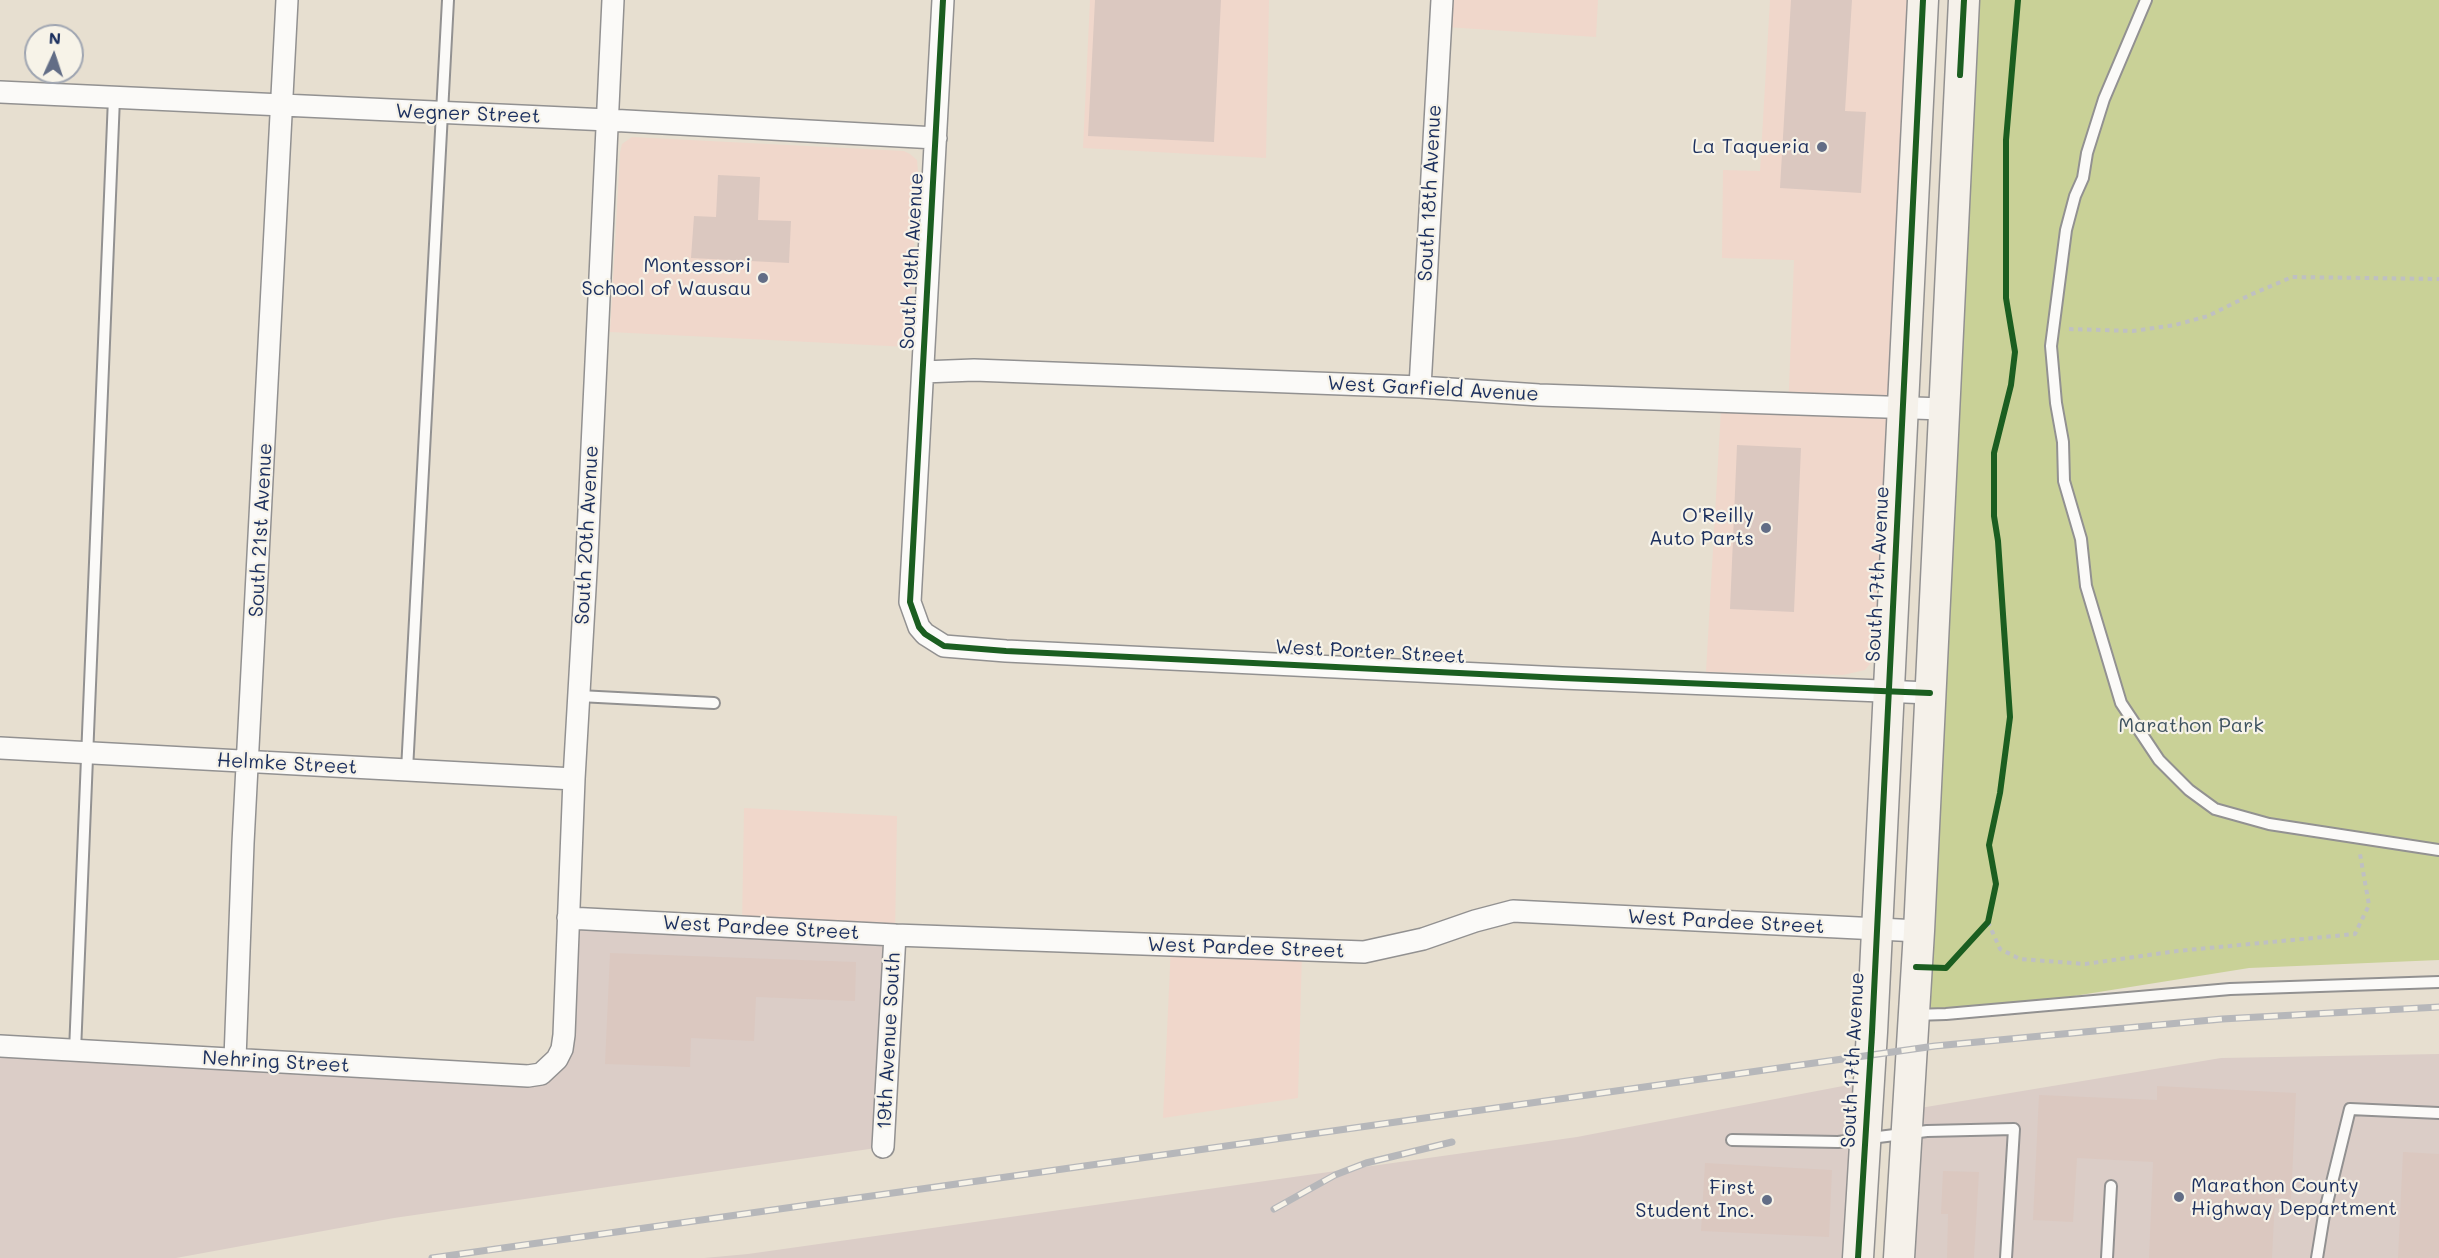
<!DOCTYPE html>
<style>
body{margin:0}
#map{position:relative;width:2439px;height:1258px;overflow:hidden;background:#e7dfd0;font-family:Mali,sans-serif}
canvas{display:block}
.north{position:absolute;left:24px;top:24px;width:60px;height:60px;box-sizing:border-box;background:#f7f3e8;border:2px solid #9fa5b1;border-radius:50%;rotate:3deg;font-size:16px;font-weight:700;line-height:24px;text-align:center;color:#1b2f5e}
.north::after{content:'';display:block;margin:auto;width:21px;height:27px;background:#626d86;clip-path:polygon(50% 0,100% 100%,50% 72%,0 100%)}
</style>
<div id="map">
<canvas width="2439" height="1258"></canvas>
<div class="north">N</div>
</div>
<script>
const ctx = document.querySelector('canvas').getContext('2d');
ctx.lineJoin = 'round';
function fillPath(path, color) { ctx.fillStyle = color; ctx.fill(path, 'evenodd'); }
const shape = rows => new Path2D(rows.map(r => 'M' + r).join(''));
function trace(path, color, width, dash) { ctx.strokeStyle = color; ctx.lineWidth = width; ctx.lineCap = dash ? 'butt' : 'round'; ctx.setLineDash(dash || []); ctx.stroke(path); }
function drawText(font, color, halo, rows, align = 'center') {
  ctx.font = font + ' Mali,sans-serif'; ctx.lineWidth = 4.5; ctx.setLineDash([]); ctx.textBaseline = 'middle'; ctx.strokeStyle = halo; ctx.fillStyle = color; for (const [text, x, y, turn = 0] of rows) {
    ctx.save(); ctx.translate(x, y); ctx.rotate((+turn || 0) * Math.PI / 180); ctx.textAlign = isNaN(turn) ? turn : align; if (halo) ctx.strokeText(text, 0, 0); ctx.fillText(text, 0, 0); ctx.restore();
  }
}
const built = shape([
 [1090,0,1269,0,1266,158,1083,148],
 [1447,0,1598,0,1596,37,1446,27],
 [1770,0,1908,0,1874,659,1865,670,1843,675,1706,672,1721,409,1788,413,1794,260,1722,258,1723,170,1760,171],
 [632,137,904,151,910,154,917,160,918,172,909,347,610,332,620,153,622,144],
 [744,808,897,816,895,935,742,927],
 [1171,945,1302,951,1298,1098,1163,1118]
]);
const industrial = shape([
 [568,918,895,935,883,1147,394,1218,176,1258,0,1258,0,1046,551,1067],
 [2439,1054,2439,1258,1899,1258,1908,1110,2221,1058],
 [1869,1081,1858,1258,704,1258,748,1254,1577,1137]
]);
const green = shape([
 [1978,0,2439,0,2439,960,2249,968,1930,1019]
]);
const building = shape([
 [1095,0,1221,0,1214,142,1088,136],
 [1791,0,1852,0,1845,111,1866,112,1861,193,1780,188],
 [718,175,760,177,758,220,791,221,789,263,691,258,694,216,716,217],
 [1737,445,1801,448,1794,612,1730,609],
 [610,953,856,962,855,1001,756,997,754,1041,691,1038,690,1067,605,1064],
 [2157,1086,2296,1093,2291,1199,2275,1198,2272,1258,2149,1258,2153,1162,2077,1158,2073,1222,2033,1220,2039,1095,2157,1100],
 [2403,1152,2439,1154,2439,1258,2398,1258],
 [1705,1163,1832,1170,1829,1237,1701,1231],
 [1943,1171,1979,1172,1974,1258,1947,1258,1948,1214,1941,1214]
]);
const path = shape([
 [2069,329,2133,331,2175,325,2208,316,2250,295,2292,277,2439,279],
 [1988,922,2000,949,2020,959,2085,964,2177,951,2355,934,2369,905,2360,854]
]);
const service = shape([
 [2146,0,2104,99,2087,153,2083,178,2075,196,2066,230,2051,346,2056,403,2063,442,2064,481,2081,539,2086,586,2121,703,2159,760,2189,790,2215,809,2269,824,2439,850],
 [579,696,714,703],
 [407,770,448,0],
 [1914,1015,1946,1014,2230,989,2439,982],
 [75,1051,114,98],
 [1732,1140,1838,1142,1927,1131,2014,1129,2006,1258],
 [2107,1258,2111,1186],
 [2317,1258,2324,1215,2350,1109,2439,1113]
]);
const minor = shape([
 [943,0,910,602,919,627,925,634,944,646,1006,651,1562,678,1930,693],
 [0,92,608,120,936,138],
 [923,372,974,370,1420,387,1539,395,1943,409],
 [1420,387,1442,0],
 [0,748,574,779],
 [568,918,895,935,1364,952,1423,939,1475,921,1513,911,1919,931],
 [0,1046,528,1076,541,1074,557,1059,562,1049,564,1035,574,779,587,554,613,0],
 [235,1059,243,843,287,0],
 [883,1147,895,935]
]);
const secondary = shape([
 [1858,1258,1872,1032,1923,0],
 [1899,1258,1919,931,1964,0]
]);
const rail = shape([
 [1274,1209,1335,1175,1366,1163,1452,1142],
 [432,1258,1935,1046,2222,1019,2439,1007]
]);
const cycleway = shape([
 [943,0,910,602,919,627,925,634,944,646,1006,651,1562,678,1930,693],
 [1960,75,1964,0],
 [1916,967,1946,968,1988,922,1996,884,1989,845,2000,793,2010,717,1998,541,1994,516,1994,453,2011,385,2015,352,2006,298,2006,140,2018,0],
 [1858,1258,1872,1032,1923,0]
]);
const markers = [
 [1822,147,6,"#626d86"],
 [763,278,6,"#626d86"],
 [1766,528,6,"#626d86"],
 [2179,1197,6,"#626d86"],
 [1767,1200,6,"#626d86"]
];
const streetNames = [
 ["Wegner Street",468,114,2],
 ["South 18th Avenue",1430,193,-87],
 ["South 19th Avenue",912,261,-87],
 ["West Garfield Avenue",1433,389,3],
 ["South 21st Avenue",261,530,-87],
 ["South 20th Avenue",587,535,-87],
 ["South 17th Avenue",1878,574,-87],
 ["West Porter Street",1370,652,3],
 ["Helmke Street",287,764,3],
 ["West Pardee Street",1726,922,3],
 ["West Pardee Street",761,928,3],
 ["West Pardee Street",1246,948,2],
 ["19th Avenue South",889,1041,-87],
 ["South 17th Avenue",1853,1060,-87],
 ["Nehring Street",276,1062,3]
];
const poiNames = [
 ["La Taqueria",1810,147],
 ["Montessori",751,266],
 ["School of Wausau",751,289],
 ["O'Reilly",1754,516],
 ["Auto Parts",1754,539],
 ["Marathon County",2191,1186,"left"],
 ["Highway Department",2191,1209,"left"],
 ["First",1755,1188],
 ["Student Inc.",1755,1211]
];
const parkNames = [
 ["Marathon Park",2191,726]
];
fillPath(built, '#f0d7cb');
fillPath(industrial, '#dbcdc7');
fillPath(green, '#c9d197');
fillPath(building, '#dbc8c0');
trace(service, '#929191', 14);
trace(minor, '#929191', 24);
trace(secondary, '#929191', 33);
trace(path, '#bfc0c2', 4, [4.5, 4.5]);
trace(service, '#fbfaf8', 10);
trace(minor, '#fbfaf8', 21);
trace(secondary, '#f5f1ea', 30);
trace(rail, '#b6b7ba', 7);
trace(rail, '#f7f3e8', 4.5, [14]);
trace(cycleway, '#1b5e20', 6);
for (const [x, y, r, color] of markers) { const dot = new Path2D(); dot.arc(x, y, r, 0, 2 * Math.PI); ctx.fillStyle = color; ctx.fill(dot); trace(dot, '#f7f3e8', 2); }
drawText('20px', '#1b2f5e', '#f7f3e8', streetNames);
drawText('20px', '#1b2f5e', '#f7f3e8', poiNames, 'right');
drawText('20px', '#405461', '#f7f3e8', parkNames);
</script>
